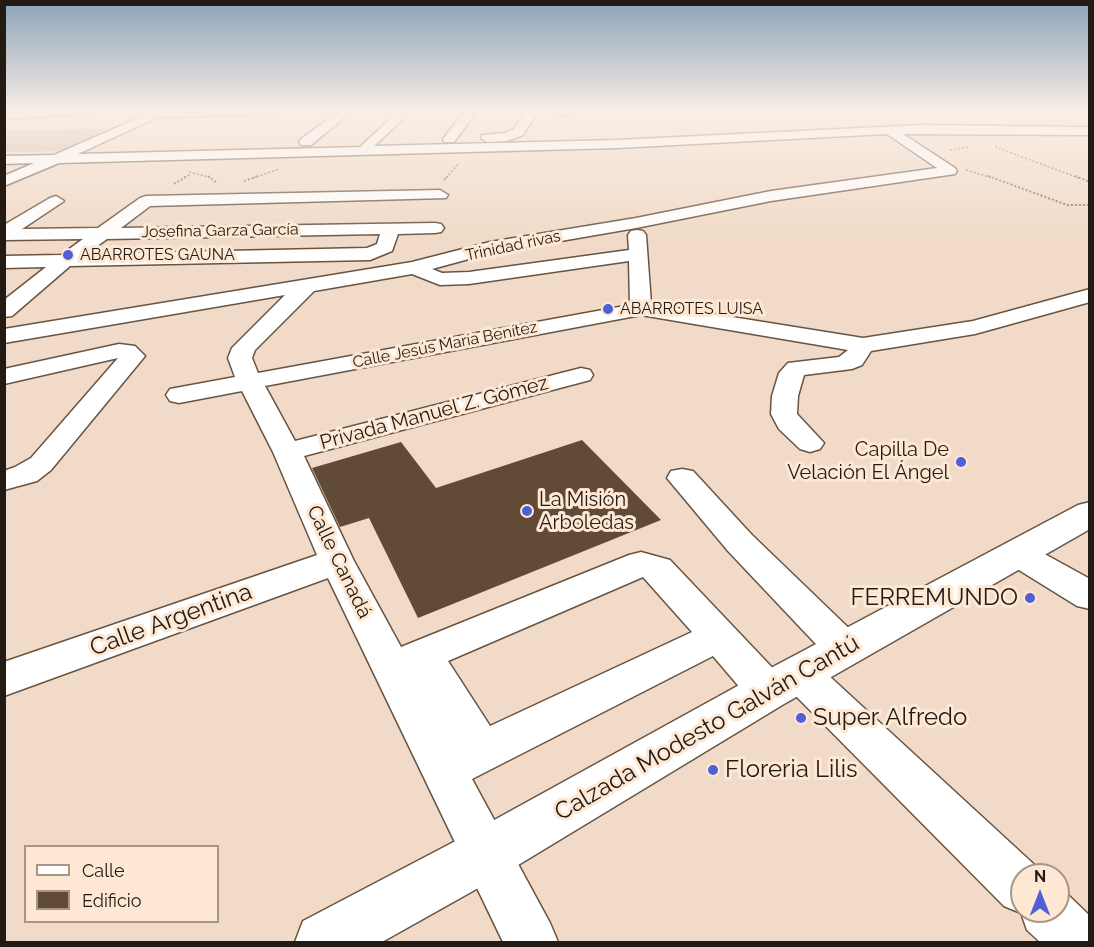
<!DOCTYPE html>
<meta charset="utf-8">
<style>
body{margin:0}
#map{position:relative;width:1094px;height:947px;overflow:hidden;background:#f1dac7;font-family:Raleway,sans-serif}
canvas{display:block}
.frame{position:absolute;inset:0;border:6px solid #221a13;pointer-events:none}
.legend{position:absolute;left:24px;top:845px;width:195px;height:78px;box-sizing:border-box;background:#fee8d4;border:2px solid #a69687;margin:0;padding:8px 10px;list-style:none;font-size:18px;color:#221a13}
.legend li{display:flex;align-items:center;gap:12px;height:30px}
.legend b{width:30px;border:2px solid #a69687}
.north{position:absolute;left:1010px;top:863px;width:60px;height:60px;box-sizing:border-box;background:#fee8d4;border:2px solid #a69687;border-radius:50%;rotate:0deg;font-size:16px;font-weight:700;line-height:24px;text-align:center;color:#221a13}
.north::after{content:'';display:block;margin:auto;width:21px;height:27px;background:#4f60d5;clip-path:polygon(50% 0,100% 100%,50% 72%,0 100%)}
</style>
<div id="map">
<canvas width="1094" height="947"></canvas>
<div class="frame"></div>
<ul class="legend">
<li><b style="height:8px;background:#fff"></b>Calle</li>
<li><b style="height:16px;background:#614a36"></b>Edificio</li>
</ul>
<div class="north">N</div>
</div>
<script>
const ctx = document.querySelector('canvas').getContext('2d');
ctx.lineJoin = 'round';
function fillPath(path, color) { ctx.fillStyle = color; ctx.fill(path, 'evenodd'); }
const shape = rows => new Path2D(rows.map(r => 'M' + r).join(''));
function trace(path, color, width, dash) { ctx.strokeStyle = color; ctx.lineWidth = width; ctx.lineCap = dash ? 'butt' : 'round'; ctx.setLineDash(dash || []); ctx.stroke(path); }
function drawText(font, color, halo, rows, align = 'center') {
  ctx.font = font + ' Raleway,sans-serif'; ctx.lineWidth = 6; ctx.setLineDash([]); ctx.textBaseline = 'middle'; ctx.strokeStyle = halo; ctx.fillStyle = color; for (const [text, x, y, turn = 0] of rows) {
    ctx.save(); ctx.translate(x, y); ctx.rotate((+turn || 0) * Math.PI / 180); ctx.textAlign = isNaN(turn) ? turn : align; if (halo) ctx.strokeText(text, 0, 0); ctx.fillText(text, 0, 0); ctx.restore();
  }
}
const green = shape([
 [106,129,70,151,5,152,6,130]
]);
const stream = shape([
 [4,120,136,111]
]);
const building = shape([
 [582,440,661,520,418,618,369,518,340,527,312,468,401,442,436,488]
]);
const pathFar1 = shape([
 [4,115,55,111],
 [995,147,1079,178],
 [950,150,969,147],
 [966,170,993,178],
 [189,172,212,178],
 [184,178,191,174],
 [253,178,279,169],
 [446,178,459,163]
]);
const path = shape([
 [208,176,217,183],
 [988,176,1067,205,1090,205],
 [1075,176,1090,182],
 [444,180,447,176],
 [244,181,258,176],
 [174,184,187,176]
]);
const minor = shape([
 [154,111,286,111,280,114,158,117,78,154,360,147,399,111,412,111,374,146,617,140,921,125,1090,127,1090,135,903,134,955,168,957,171,955,174,771,201,636,228,491,253,432,269,442,273,469,272,629,250,628,235,631,231,637,230,643,231,646,235,651,304,863,338,973,321,1090,289,1090,302,975,334,871,351,862,365,852,369,804,375,798,396,797,414,824,443,820,449,810,452,800,449,779,429,771,414,772,396,779,373,788,363,839,357,848,350,641,315,265,386,295,441,581,368,590,370,593,375,590,380,304,456,354,561,401,647,629,555,641,552,670,560,782,678,780,674,786,662,800,657,814,662,1040,870,1042,875,1022,875,1022,911,1058,911,1058,890,1065,892,1090,916,1090,942,1040,942,1027,930,1021,913,1004,906,786,686,789,691,783,703,768,708,753,703,713,656,472,779,550,923,558,942,503,942,328,578,4,696,4,662,317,555,273,452,242,391,179,403,170,401,166,395,170,389,235,377,228,358,232,348,285,295,4,343,4,329,412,262,490,242,636,218,771,191,937,168,887,134,617,148,59,163,4,186,4,176,34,163,4,164,4,156,54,155,154,111],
 [629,261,630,305,258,373,252,358,255,350,314,291,412,274,440,285,469,284,629,261],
 [643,577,692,632,490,726,448,661,643,577],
 [339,111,352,111,311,145,301,145,299,142,301,139,339,111],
 [465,111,477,111,454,142,444,142,443,139,465,111],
 [526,111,538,111,523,135,507,141,487,142,481,138,482,135,505,133,514,129,526,111],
 [543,111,571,111,573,113,567,116,549,114,543,111],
 [440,190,448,195,446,198,150,206,121,228,435,223,441,224,444,228,441,232,435,233,398,234,392,251,370,260,70,266,12,316,4,317,4,300,46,267,4,268,4,256,61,255,83,239,4,240,4,225,50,198,56,196,64,201,22,229,98,228,140,198,146,196,440,190],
 [380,234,377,244,367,248,86,254,107,239,380,234],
 [119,344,135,346,145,356,51,470,37,481,4,490,4,471,15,467,31,458,118,358,4,384,4,369,119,344],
 [682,469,693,471,752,535,859,638,864,649,859,660,845,665,831,660,728,551,667,478,671,471,682,469],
 [1018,542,1030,546,1090,579,1090,609,1077,606,1006,562,1001,554,1006,546,1018,542]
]);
const major = shape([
 [1090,502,1090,529,784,704,505,873,382,942,295,942,303,921,467,835,752,678,1078,505,1090,502]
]);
const markers = [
 [68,255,6,"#4f60d5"],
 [608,309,6,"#4f60d5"],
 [961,462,6,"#4f60d5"],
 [527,511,6,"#4f60d5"],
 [1030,598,6,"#4f60d5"],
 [801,718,6,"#4f60d5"],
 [713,770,6,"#4f60d5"]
];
const farStreetnames = [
 ["Josefina Garza García",220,231,-1],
 ["Trinidad rivas",513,246,-12],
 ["Calle Jesús María Benítez",445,345,-11]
];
const farPoinames = [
 ["ABARROTES GAUNA",80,255],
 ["ABARROTES LUISA",620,309]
];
const streetNames = [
 ["Privada Manuel Z. Gómez",434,413,-15],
 ["Calle Canadá",339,562,64]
];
const poiNames = [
 ["Capilla De",949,450],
 ["Velación El Ángel",949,473],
 ["La Misión",539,500,"left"],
 ["Arboledas",539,523,"left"]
];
const nearPoinames = [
 ["FERREMUNDO",1018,598,"right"],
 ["Super Alfredo",813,718],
 ["Floreria Lilis",725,770]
];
const nearStreetnames = [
 ["Calle Argentina",171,620,-20],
 ["Calzada Modesto Galván Cantú",707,728,-30]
];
fillPath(green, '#cdb8a5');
trace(stream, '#a28973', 3);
fillPath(building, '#614a36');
trace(minor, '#675443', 3);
trace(major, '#675443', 3);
trace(pathFar1, '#827366', 1.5, [2, 2]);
trace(path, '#827366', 2, [2, 2]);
fillPath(minor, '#fff');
fillPath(major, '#fff');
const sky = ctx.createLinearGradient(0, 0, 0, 243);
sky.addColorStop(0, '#8ca3b9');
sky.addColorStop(0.46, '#f9eee6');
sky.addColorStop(1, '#f9eee600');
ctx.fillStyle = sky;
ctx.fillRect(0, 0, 1094, 243);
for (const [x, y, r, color] of markers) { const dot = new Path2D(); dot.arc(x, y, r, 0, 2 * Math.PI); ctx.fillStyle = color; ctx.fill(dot); trace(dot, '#fee8d4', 2); }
drawText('16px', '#221a13', '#fee8d4', farStreetnames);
drawText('16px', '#221a13', '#fee8d4', farPoinames, 'left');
drawText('20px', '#221a13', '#fee8d4', streetNames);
drawText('20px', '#221a13', '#fee8d4', poiNames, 'right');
drawText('24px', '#221a13', '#fee8d4', nearPoinames, 'left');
drawText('24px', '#221a13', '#fee8d4', nearStreetnames);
</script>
